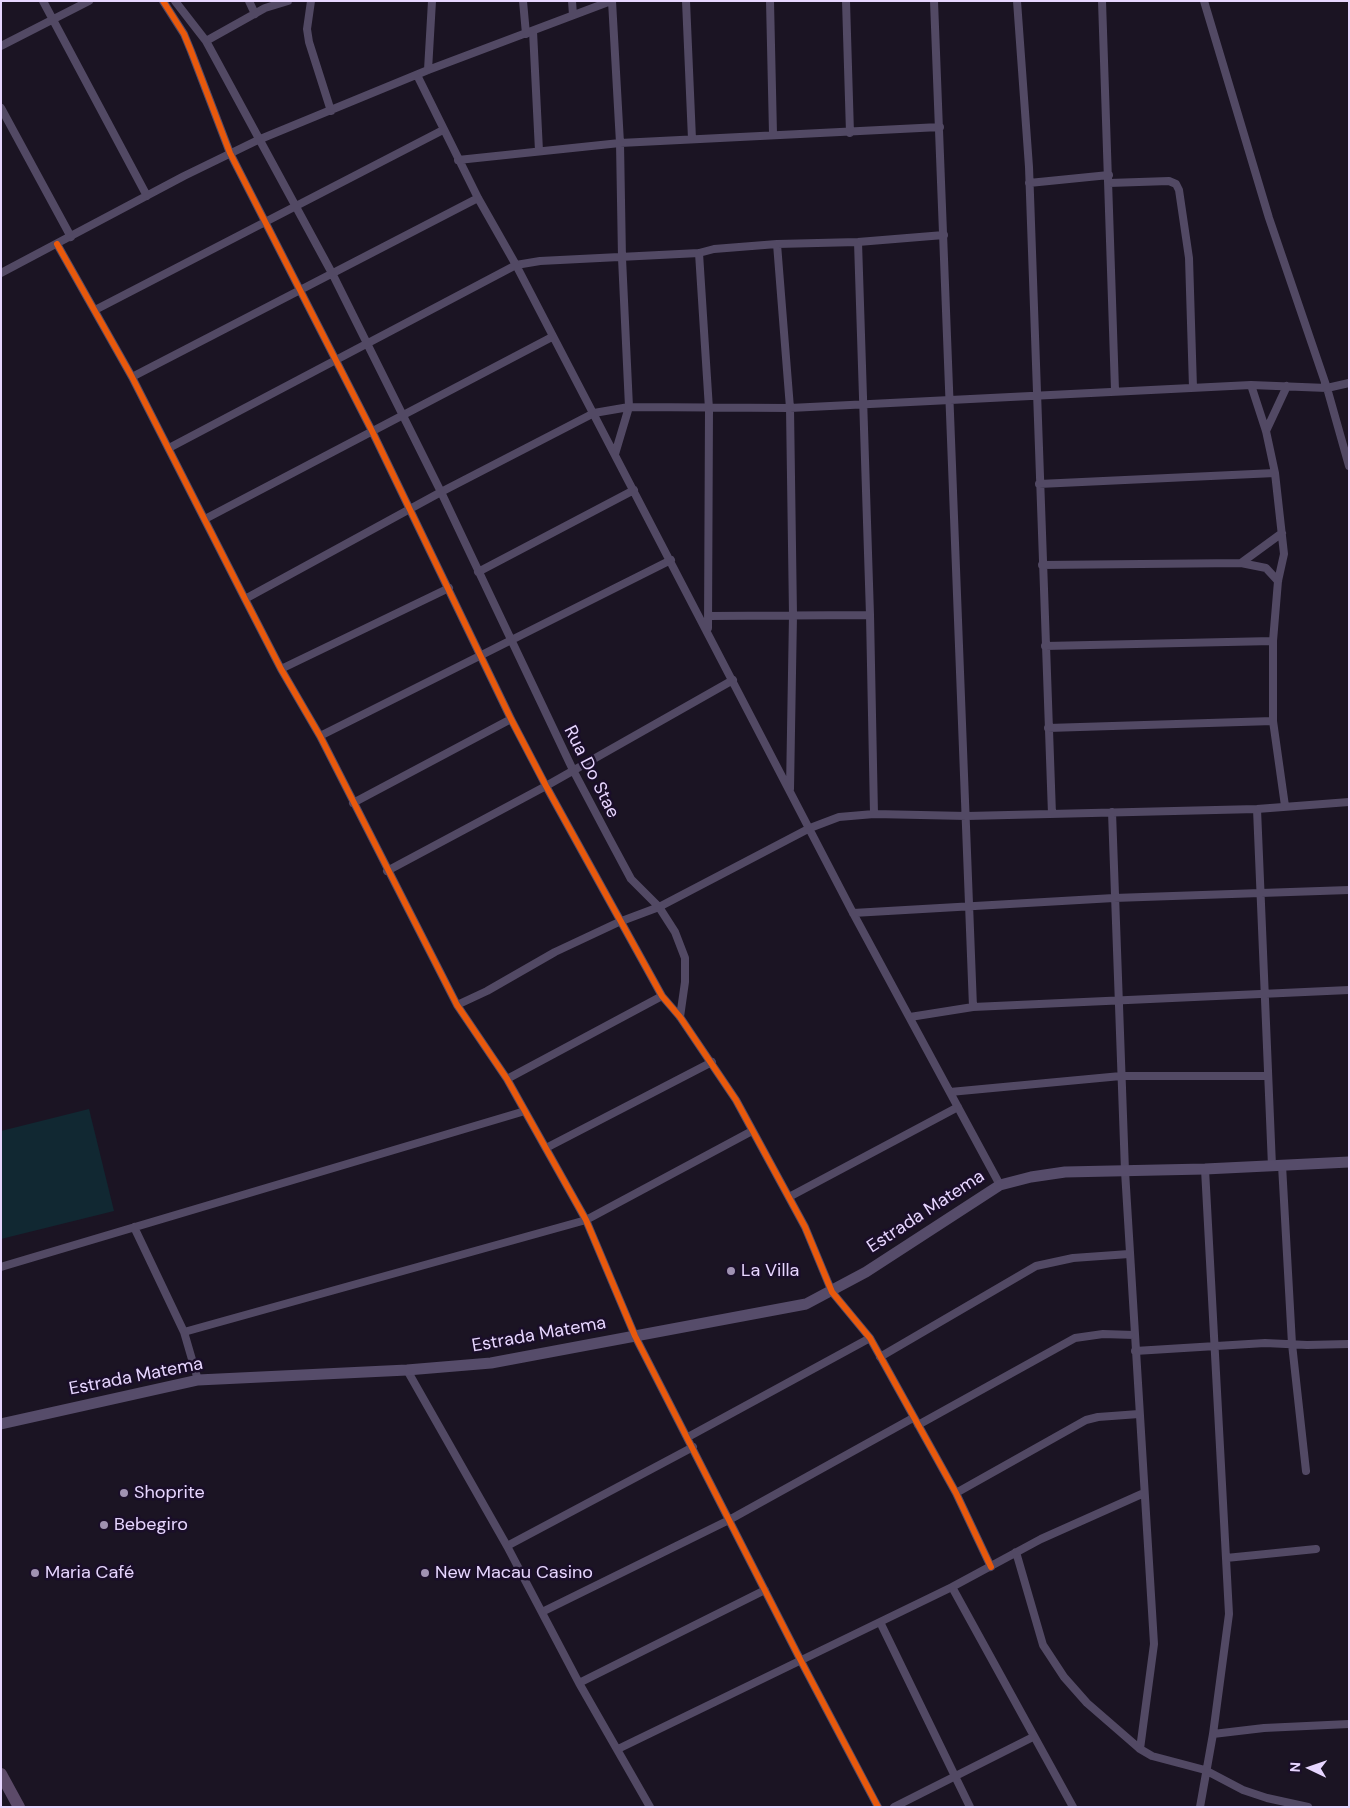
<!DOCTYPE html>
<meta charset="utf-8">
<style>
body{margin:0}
#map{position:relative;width:1350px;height:1808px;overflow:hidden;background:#1b1423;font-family:"DM Sans",sans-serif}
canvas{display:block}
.frame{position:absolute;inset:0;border:2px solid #e7d6ff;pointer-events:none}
.north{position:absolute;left:1285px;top:1743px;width:50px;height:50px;-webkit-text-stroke:4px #1a0e29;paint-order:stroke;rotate:273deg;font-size:14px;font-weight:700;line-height:20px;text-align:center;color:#e7d6ff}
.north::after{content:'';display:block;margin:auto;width:18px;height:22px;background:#e7d6ff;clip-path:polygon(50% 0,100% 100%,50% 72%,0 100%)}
</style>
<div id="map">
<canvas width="1350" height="1808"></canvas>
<div class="frame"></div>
<div class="north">N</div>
</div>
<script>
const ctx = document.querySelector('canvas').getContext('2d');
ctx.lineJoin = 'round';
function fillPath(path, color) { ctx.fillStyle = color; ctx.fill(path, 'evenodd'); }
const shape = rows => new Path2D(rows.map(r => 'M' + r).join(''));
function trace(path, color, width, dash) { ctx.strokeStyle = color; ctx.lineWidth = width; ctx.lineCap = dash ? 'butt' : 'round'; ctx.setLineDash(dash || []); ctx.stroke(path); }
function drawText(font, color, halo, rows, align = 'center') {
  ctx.font = font + ' "DM Sans",sans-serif'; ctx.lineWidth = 5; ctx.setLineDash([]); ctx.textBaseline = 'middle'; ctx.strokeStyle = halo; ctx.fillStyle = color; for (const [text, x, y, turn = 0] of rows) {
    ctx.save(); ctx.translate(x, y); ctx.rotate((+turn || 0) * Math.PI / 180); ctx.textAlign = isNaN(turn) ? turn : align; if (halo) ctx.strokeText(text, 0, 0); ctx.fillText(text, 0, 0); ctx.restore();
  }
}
const green = shape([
 [89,1109,114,1211,1,1239,1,1131]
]);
const street = shape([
 [43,1,147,196],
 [163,1,184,34,191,51,230,153,372,431,511,719,546,786,662,996,680,1017,736,1100,805,1227,832,1292,870,1338,956,1493,991,1567],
 [175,1,206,41,333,275,441,492,573,770,609,838,631,879,659,907,675,932,685,958,685,982,680,1017],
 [249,1,255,14],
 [311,1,307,29,309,42,331,111],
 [523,1,526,34],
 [572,1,573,15],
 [612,1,620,143,622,258,629,407,615,454],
 [686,1,692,139],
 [770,1,773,134],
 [846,1,850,133],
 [934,1,973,1007],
 [1017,1,1029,167,1052,814],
 [1102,1,1115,390],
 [1204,1,1269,218,1327,388,1349,466],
 [533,31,539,151],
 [206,41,265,8,288,1],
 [1,46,89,1],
 [428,70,432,1],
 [417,75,478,198,516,265,853,913,1000,1185],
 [1,108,71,237],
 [458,160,620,143,940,127],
 [1029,183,1109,175],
 [1109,183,1169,181,1176,184,1179,190,1189,258,1193,388],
 [858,242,870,615,874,814],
 [57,244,132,377,245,599,281,669,320,736,457,1005,507,1079,586,1220,635,1336,801,1661,878,1807],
 [777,244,790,408,793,615,790,789],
 [699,253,709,409,708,628],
 [1,273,184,176,258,140,428,70,611,1],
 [95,310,443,130],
 [132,377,478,198],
 [1251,385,1266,431,1275,473,1284,554,1278,581,1273,641,1273,721,1285,806],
 [1266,431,1287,386],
 [169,448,516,265,540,261,699,253,714,249,777,244,858,242,944,235],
 [1039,484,1275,473],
 [205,519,552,337],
 [1241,563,1282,533],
 [1042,565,1241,563,1266,568,1278,581],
 [478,572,634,490],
 [245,599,441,492,594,413,629,407,790,408,1251,385,1327,388,1349,383],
 [708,616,870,615],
 [1045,646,1273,641],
 [281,669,449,588],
 [1048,728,1273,721],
 [320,736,671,560],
 [353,803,511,719],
 [1257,809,1272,1166],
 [1112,812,1125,1171,1154,1644,1140,1749],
 [387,871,546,786,733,680],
 [853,913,1114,898,1349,890],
 [457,1005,487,991,555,952,619,922,659,907,810,828,839,817,874,814,967,816,1257,809,1349,802],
 [910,1017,973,1007,1349,990],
 [507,1079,662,996],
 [950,1092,1121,1076,1267,1076],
 [546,1148,712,1062],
 [1282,1165,1292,1344,1306,1471],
 [789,1197,958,1107],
 [134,1227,184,1332],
 [1,1267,525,1111],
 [1135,1351,1265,1343,1307,1345,1349,1344],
 [880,1357,1036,1266,1073,1258,1129,1254],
 [407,1370,507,1546,579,1683,650,1807],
 [198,1380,184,1332,586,1220,752,1131],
 [918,1425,1075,1338,1103,1334,1134,1335],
 [688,1437,870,1338],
 [956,1493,1086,1420,1098,1417,1139,1414],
 [507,1546,693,1447],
 [1016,1552,1043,1645,1064,1677,1087,1703,1140,1749,1152,1756,1205,1770,1243,1790,1267,1798,1308,1807],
 [1226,1558,1316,1549],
 [952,1587,1073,1807],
 [542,1612,729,1520,913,1418],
 [880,1622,970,1807],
 [579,1683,765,1590],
 [1213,1734,1264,1728,1349,1724],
 [618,1749,952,1587,1041,1539,1144,1493],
 [894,1807,1033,1737],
 [1200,1807,1213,1734,1229,1614,1205,1169]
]);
const secondary = shape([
 [1,1424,198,1380,407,1370,491,1363,806,1304,866,1272,1000,1185,1031,1177,1065,1172,1205,1169,1349,1162]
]);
const primary = shape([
 [1,1774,19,1807]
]);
const cycleway = shape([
 [163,1,184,34,191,51,230,153,372,431,511,719,546,786,662,996,680,1017,736,1100,805,1227,832,1292,870,1338,956,1493,991,1567],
 [57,244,132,377,245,599,281,669,320,736,457,1005,507,1079,586,1220,635,1336,801,1661,878,1807]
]);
const markers = [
 [731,1271,5,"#a092b2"],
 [124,1493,5,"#a092b2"],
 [104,1525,5,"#a092b2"],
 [35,1573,5,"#a092b2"],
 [425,1573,5,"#a092b2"]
];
const streetNames = [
 ["Rua Do Stae",591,772,63],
 ["Estrada Matema",926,1212,-33],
 ["Estrada Matema",539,1335,-10],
 ["Estrada Matema",136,1377,-11]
];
const poiNames = [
 ["La Villa",741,1271],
 ["Shoprite",134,1493],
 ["Bebegiro",114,1525],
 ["Maria Café",45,1573],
 ["New Macau Casino",435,1573]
];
fillPath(green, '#112832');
trace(street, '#524964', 8);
trace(secondary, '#564c6a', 11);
trace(primary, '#5c4a69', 12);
trace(cycleway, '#e8590c', 6);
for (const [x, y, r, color] of markers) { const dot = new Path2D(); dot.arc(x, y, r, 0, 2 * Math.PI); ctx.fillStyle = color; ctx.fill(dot); trace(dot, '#1a0e29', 2); }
drawText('18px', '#e7d6ff', '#1a0e29', streetNames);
drawText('18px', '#e7d6ff', '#1a0e29', poiNames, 'left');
</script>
